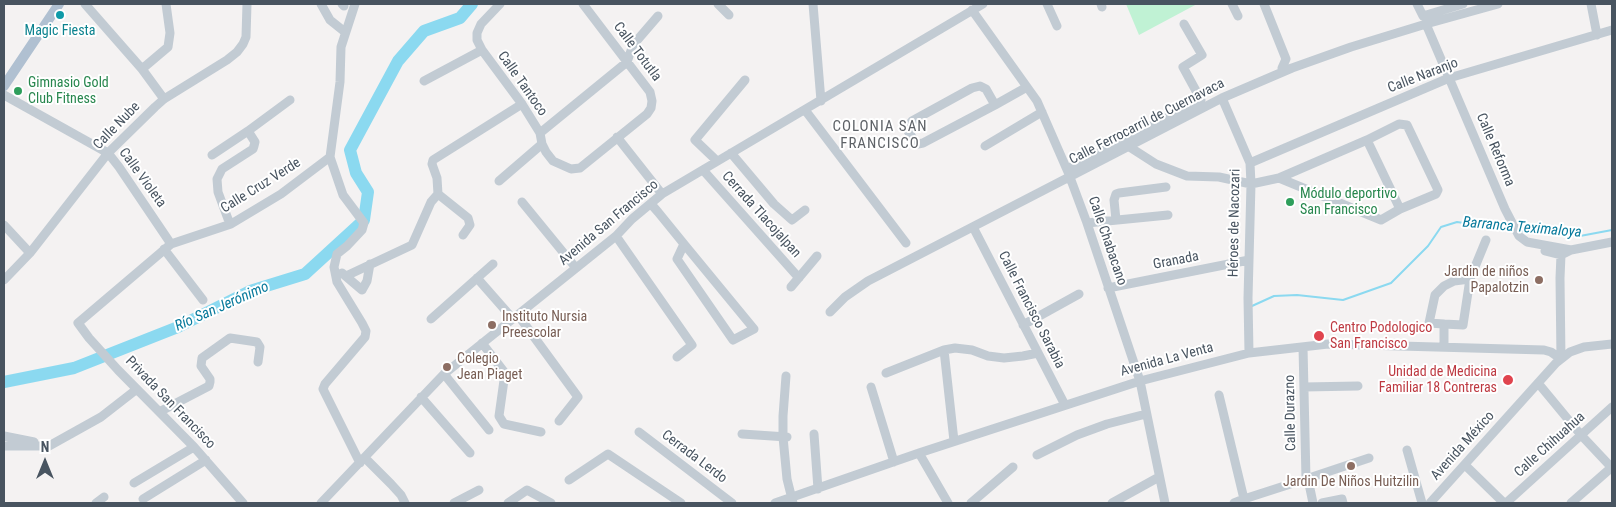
<!DOCTYPE html>
<meta charset="utf-8">
<style>
body{margin:0}
#map{position:relative;width:1616px;height:507px;overflow:hidden;background:#f4f2f2;font-family:"Roboto Condensed",sans-serif}
canvas{display:block}
.frame{position:absolute;inset:0;border:5px solid #485460;pointer-events:none}
.north{position:absolute;left:20px;top:437px;width:50px;height:50px;-webkit-text-stroke:4px #fff;paint-order:stroke;rotate:0deg;font-size:14px;font-weight:700;line-height:20px;text-align:center;color:#485460}
.north::after{content:'';display:block;margin:auto;width:18px;height:22px;background:#485460;clip-path:polygon(50% 0,100% 100%,50% 72%,0 100%)}
</style>
<div id="map">
<canvas width="1616" height="507"></canvas>
<div class="frame"></div>
<div class="north">N</div>
</div>
<script>
const ctx = document.querySelector('canvas').getContext('2d');
ctx.lineJoin = 'round';
function fillPath(path, color) { ctx.fillStyle = color; ctx.fill(path, 'evenodd'); }
const shape = rows => new Path2D(rows.map(r => 'M' + r).join(''));
function trace(path, color, width, dash) { ctx.strokeStyle = color; ctx.lineWidth = width; ctx.lineCap = dash ? 'butt' : 'round'; ctx.setLineDash(dash || []); ctx.stroke(path); }
function drawText(font, color, halo, rows, align = 'center') {
  ctx.font = font + ' "Roboto Condensed",sans-serif'; ctx.lineWidth = 4; ctx.setLineDash([]); ctx.textBaseline = 'middle'; ctx.strokeStyle = halo; ctx.fillStyle = color; for (const [text, x, y, turn = 0] of rows) {
    ctx.save(); ctx.translate(x, y); ctx.rotate((+turn || 0) * Math.PI / 180); ctx.textAlign = isNaN(turn) ? turn : align; if (halo) ctx.strokeText(text, 0, 0); ctx.fillText(text, 0, 0); ctx.restore();
  }
}
const green = shape([
 [1126,4,1197,4,1139,35]
]);
const stream = shape([
 [1520,231,1580,236,1612,230],
 [1252,306,1274,296,1297,295,1343,300,1391,283,1428,246,1441,227,1457,222,1513,230]
]);
const river = shape([
 [4,382,74,368,178,327,250,291,305,274,364,220,368,192,356,173,350,150,398,61,424,31,460,18,472,4]
]);
const minor = shape([
 [85,4,142,69,164,99],
 [321,4,330,20,345,32],
 [342,4,344,6],
 [355,4,341,47,340,82,330,157,343,195,364,223,362,230,347,246,337,254,334,267,337,282,362,323,366,331,365,337,325,384,323,389,360,463],
 [500,4,481,24,477,33,477,40,482,50,522,104,540,133,542,144,546,152,553,161,571,169,580,168,647,114,651,108,652,101,650,92,583,4],
 [718,4,729,15],
 [813,4,821,101],
 [1047,4,1057,26],
 [1101,4,1102,7],
 [1232,4,1238,16],
 [1264,4,1286,59,1282,68],
 [1417,4,1423,16,1463,4],
 [1591,4,1597,35],
 [972,10,1037,101,1068,172,1087,223,1140,381,1165,503],
 [1426,24,1505,209,1519,236,1527,242,1571,250],
 [142,69,168,47,170,33,166,4],
 [424,81,482,50],
 [4,95,108,153,119,167,171,244],
 [1222,98,1250,163,1251,184,1248,298,1249,353],
 [995,105,986,89,980,86,972,88,912,121,908,126,908,131,915,142,918,144,923,143,995,105,1027,87],
 [805,110,906,243],
 [540,133,627,62,633,45,658,16],
 [617,137,662,194],
 [1367,140,1400,209],
 [985,146,1042,112],
 [1128,146,1156,164,1187,176,1219,177,1251,184,1279,178,1381,220,1400,209,1436,194,1438,190,1407,125,1399,124,1367,140,1279,178],
 [731,153,774,204,792,220,805,210],
 [212,155,248,131,290,100],
 [717,161,695,140,745,80],
 [1250,163,1449,78,1612,30],
 [703,170,799,278],
 [1068,172,1071,167,1201,100,1183,67,1202,55,1184,24],
 [499,181,542,144],
 [522,202,576,268],
 [651,204,658,212,684,244,754,329,733,340,677,259,684,244],
 [1116,220,1114,200,1116,194,1119,193,1166,187],
 [1087,223,1168,215],
 [231,224,228,219,218,192,217,179,222,169,253,149,254,146,255,142,248,131],
 [4,225,30,253],
 [973,227,1065,405],
 [463,235,470,225,468,218,438,194,437,178,432,164,433,160,522,104],
 [616,236,692,345,677,357],
 [164,249,203,300],
 [1545,251,1561,255,1571,250,1612,242],
 [342,273,362,290,367,281,370,264],
 [346,276,412,245,431,202,438,194],
 [477,278,513,319],
 [4,280,30,253,108,153,155,107,164,99,227,60,237,52,243,44,246,37,247,4],
 [791,287,817,256],
 [1108,288,1249,260],
 [830,312,845,297,868,281,1222,98,1292,68,1351,47,1426,24,1498,4],
 [518,315,578,397,559,421],
 [431,319,493,264],
 [1444,324,1429,323,1435,295,1444,286,1454,281,1470,279],
 [1023,325,1079,294],
 [482,343,505,373,499,416,504,424,541,432],
 [1303,347,1306,479],
 [1444,347,1444,324,1463,325,1470,279,1486,240],
 [944,350,954,441],
 [1561,359,1560,278,1561,255],
 [886,373,944,350,955,348,972,350,988,356,1004,358,1023,356,1038,353],
 [444,374,489,430],
 [786,376,783,416,783,437,787,479,793,503],
 [1538,383,1581,435,1612,468],
 [871,387,894,462],
 [1304,387,1358,386],
 [1219,395,1244,499],
 [421,397,470,453],
 [161,411,209,386,210,382,210,379,201,366,202,358,230,338,257,342,260,347,258,362],
 [639,432,732,503],
 [742,434,787,437],
 [814,434,818,489],
 [4,436,34,442],
 [4,446,49,446,101,417,137,389],
 [1407,450,1422,503],
 [919,453,948,503],
 [1037,455,1077,435,1107,424,1146,414],
 [365,458,391,484,401,495,405,503],
 [1465,465,1504,503],
 [1308,479,1313,503],
 [569,480,608,454,681,503],
 [134,483,194,447],
 [143,499,206,460],
 [96,503,104,497],
 [243,503,194,447,118,370,89,338,78,323,171,244,231,224,281,194,330,157],
 [321,503,444,374,616,236,632,219,662,194,983,4],
 [454,503,479,490],
 [508,503,527,490,551,503],
 [775,503,919,453,1140,381,1249,353,1328,344,1544,350,1551,352,1561,359],
 [971,503,1013,467],
 [1112,503,1159,477],
 [1234,503,1244,499,1306,479,1369,458],
 [1322,503,1342,499,1343,503],
 [1430,503,1556,363,1570,352,1584,347,1612,344],
 [1506,503,1612,407],
 [1571,503,1612,467]
]);
const major = shape([
 [4,86,59,4]
]);
const markers = [
 [60,15,5,"#0f9aa8"],
 [18,91,5,"#2e9e5b"],
 [1290,202,5,"#2e9e5b"],
 [1539,280,5,"#8d6e63"],
 [492,325,5,"#8d6e63"],
 [1319,336,6,"#e0444e"],
 [447,367,5,"#8d6e63"],
 [1508,380,6,"#e0444e"],
 [1351,466,5,"#8d6e63"]
];
const cultureNames = [
 ["Magic Fiesta",60,31]
];
const streetNames = [
 ["Calle Totutla",637,52,53],
 ["Calle Naranjo",1423,76,-21],
 ["Calle Tantoco",522,84,55],
 ["Calle Ferrocarril de Cuernavaca",1147,122,-27],
 ["Calle Nube",117,126,-46],
 ["Calle Reforma",1495,150,67],
 ["Calle Violeta",142,178,54],
 ["Calle Cruz Verde",261,186,-32],
 ["Cerrada Tlacojalpan",761,215,48],
 ["Avenida San Francisco",609,223,-40],
 ["Héroes de Nacozari",1235,223,-89],
 ["Calle Chabacano",1107,241,71],
 ["Granada",1176,261,-11],
 ["Calle Francisco Sarabia",1031,310,63],
 ["Avenida La Venta",1167,360,-15],
 ["Privada San Francisco",170,403,46],
 ["Calle Durazno",1291,413,-91],
 ["Calle Chihuahua",1550,445,-42],
 ["Avenida México",1463,446,-48],
 ["Cerrada Lerdo",694,457,37]
];
const leisureNames = [
 ["Gimnasio Gold",28,83],
 ["Club Fitness",28,99],
 ["Módulo deportivo",1300,194],
 ["San Francisco",1300,210]
];
const educationNames = [
 ["Jardin de niños",1529,272,"right"],
 ["Papalotzin",1529,288,"right"],
 ["Instituto Nursia",502,317],
 ["Preescolar",502,333],
 ["Colegio",457,359],
 ["Jean Piaget",457,375],
 ["Jardin De Niños Huitzilin",1351,482,"center"]
];
const healthNames = [
 ["Centro Podologico",1330,328],
 ["San Francisco",1330,344],
 ["Unidad de Medicina",1497,372,"right"],
 ["Familiar 18 Contreras",1497,388,"right"]
];
const neighbourhoodNames = [
 ["COLONIA SAN",880,127],
 ["FRANCISCO",880,144]
];
const waterNames = [
 ["Barranca Teximaloya",1522,228,5],
 ["Río San Jerónimo",222,307,-24]
];
fillPath(green, '#c0f2d4');
trace(stream, '#8bd9f0', 2);
trace(river, '#8bd9f0', 12);
trace(minor, '#c2cbd3', 9);
trace(major, '#b0c0d1', 10);
for (const [x, y, r, color] of markers) { const dot = new Path2D(); dot.arc(x, y, r, 0, 2 * Math.PI); ctx.fillStyle = color; ctx.fill(dot); trace(dot, '#fff', 2); }
drawText('14px', '#0d838f', '#fff', cultureNames);
drawText('14px', '#485460', '#fff', streetNames);
drawText('14px', '#27864d', '#fff', leisureNames, 'left');
drawText('14px', '#785e54', '#fff', educationNames, 'left');
drawText('14px', '#be3a42', '#fff', healthNames, 'left');
ctx.letterSpacing = '1px';
drawText('15px', '#5e6267', '#fff', neighbourhoodNames);
ctx.letterSpacing = '0px';
drawText('italic 15px', '#087a9c', '#fff', waterNames);
</script>
